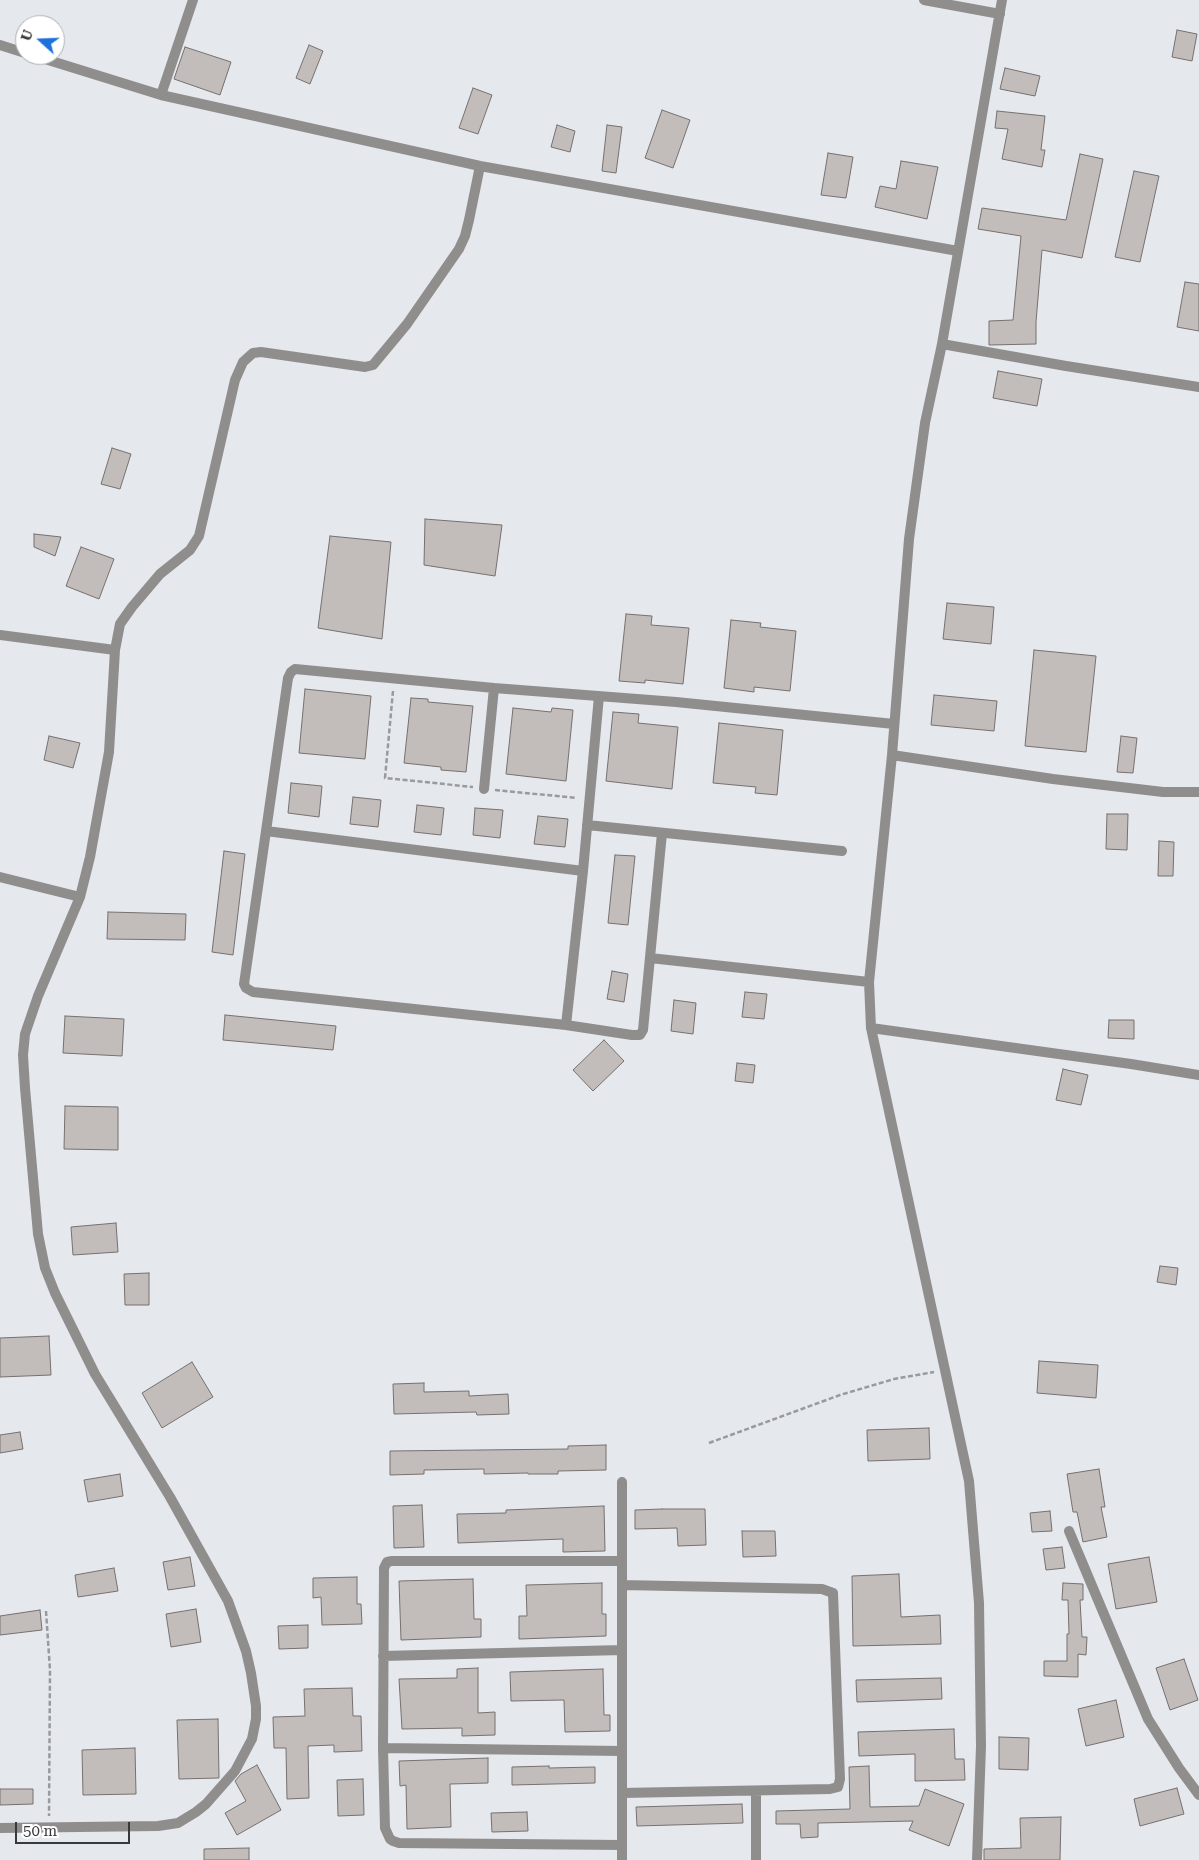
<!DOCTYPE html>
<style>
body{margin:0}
#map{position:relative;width:1199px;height:1860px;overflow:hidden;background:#e5e8ed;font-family:"Roboto Serif",serif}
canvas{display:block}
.north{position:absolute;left:15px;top:15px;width:50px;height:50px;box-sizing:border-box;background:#fff;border:1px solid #afb0b1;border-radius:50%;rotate:290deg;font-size:14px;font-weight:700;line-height:20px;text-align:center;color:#38393b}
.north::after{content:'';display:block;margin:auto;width:18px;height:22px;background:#1e71db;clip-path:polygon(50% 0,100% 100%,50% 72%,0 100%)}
.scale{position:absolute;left:15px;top:1822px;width:115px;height:22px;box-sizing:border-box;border:2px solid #38393b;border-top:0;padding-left:6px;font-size:15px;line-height:18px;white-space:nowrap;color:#38393b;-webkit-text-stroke:4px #fff;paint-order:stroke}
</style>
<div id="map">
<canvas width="1199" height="1860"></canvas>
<div class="north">U</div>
<div class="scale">50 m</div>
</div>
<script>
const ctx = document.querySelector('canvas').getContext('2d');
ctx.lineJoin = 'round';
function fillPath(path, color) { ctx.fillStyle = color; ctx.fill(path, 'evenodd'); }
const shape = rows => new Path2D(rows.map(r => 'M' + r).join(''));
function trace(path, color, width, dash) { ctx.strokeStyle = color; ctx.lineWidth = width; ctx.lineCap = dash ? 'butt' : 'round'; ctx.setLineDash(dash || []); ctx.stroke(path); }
const building = shape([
 [1177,30,1197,34,1192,61,1172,57,1177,30],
 [309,45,323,51,310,84,296,78,309,45],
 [185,47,231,62,220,95,174,79,185,47],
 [1005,68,1040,76,1035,96,1000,89,1005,68],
 [473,88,492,95,478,134,459,128,473,88],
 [662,110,690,120,673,168,645,158,662,110],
 [997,111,1045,116,1041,150,1045,150,1042,167,1002,159,1008,129,995,128,997,111],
 [557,125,575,131,570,152,551,147,557,125],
 [607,125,622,127,616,173,602,171,607,125],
 [828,153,853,157,846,198,821,195,828,153],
 [1080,154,1103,159,1082,258,1042,250,1036,322,1036,344,989,345,989,321,1013,320,1021,236,978,229,982,208,1066,220,1080,154],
 [901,161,938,167,927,219,875,207,880,186,896,189,901,161],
 [1134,171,1159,176,1140,262,1115,257,1134,171],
 [1185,282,1199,284,1199,331,1177,327,1185,282],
 [998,371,1042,379,1037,406,993,398,998,371],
 [112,448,131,454,120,489,101,484,112,448],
 [425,519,502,525,495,576,424,565,425,519],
 [34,534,61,537,55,556,34,547,34,534],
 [330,536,391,542,382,639,318,628,330,536],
 [81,547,114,559,99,599,66,586,81,547],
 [947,603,994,607,991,644,943,639,947,603],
 [626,614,652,616,651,625,689,628,683,684,645,680,645,683,619,681,626,614],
 [731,620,761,623,760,627,796,631,790,691,754,687,754,692,724,688,731,620],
 [1034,650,1096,656,1086,752,1025,746,1034,650],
 [305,689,371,696,365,759,299,753,305,689],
 [934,695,997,701,994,731,931,725,934,695],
 [411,698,428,699,428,702,473,706,466,772,441,770,441,767,404,763,411,698],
 [513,708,551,712,552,708,573,710,566,781,506,774,513,708],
 [613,712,639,714,638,723,678,727,672,789,606,781,613,712],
 [719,723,783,730,777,795,755,793,756,787,713,783,719,723],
 [49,736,80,743,73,768,44,760,49,736],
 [1121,736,1137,738,1133,773,1117,772,1121,736],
 [291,783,322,786,319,817,288,813,291,783],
 [353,797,381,800,378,827,350,824,353,797],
 [417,805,444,808,441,835,414,832,417,805],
 [475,808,503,810,500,838,473,835,475,808],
 [1107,814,1128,814,1127,850,1106,849,1107,814],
 [538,816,568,819,565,847,534,844,538,816],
 [1159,841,1174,842,1173,876,1158,876,1159,841],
 [224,851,245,854,233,955,212,952,224,851],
 [615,855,635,856,628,925,608,923,615,855],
 [108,912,186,914,185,940,107,939,108,912],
 [612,971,628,974,624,1002,607,999,612,971],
 [745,992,767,994,764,1019,742,1017,745,992],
 [674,1000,696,1003,693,1034,671,1031,674,1000],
 [225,1015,336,1026,333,1050,223,1040,225,1015],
 [65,1016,124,1019,122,1056,63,1053,65,1016],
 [1109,1020,1134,1020,1134,1039,1108,1038,1109,1020],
 [604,1040,624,1061,593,1091,573,1070,604,1040],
 [737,1063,755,1065,753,1083,735,1081,737,1063],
 [1063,1069,1088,1075,1081,1105,1056,1100,1063,1069],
 [65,1106,118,1107,118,1150,64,1149,65,1106],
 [116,1223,118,1252,73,1255,71,1227,116,1223],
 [1160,1266,1178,1268,1176,1285,1157,1282,1160,1266],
 [149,1273,149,1305,125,1305,124,1274,149,1273],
 [49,1336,51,1375,0,1377,0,1338,49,1336],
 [1039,1361,1098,1365,1096,1398,1037,1393,1039,1361],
 [192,1362,213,1397,162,1428,142,1393,192,1362],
 [424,1383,424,1392,469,1391,469,1396,508,1394,509,1414,477,1415,476,1412,394,1414,393,1384,424,1383],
 [929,1428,930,1459,868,1461,867,1430,929,1428],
 [20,1432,23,1449,0,1453,0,1435,20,1432],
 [606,1445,606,1470,558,1471,558,1474,528,1474,528,1473,484,1474,484,1469,424,1470,424,1474,390,1475,390,1451,568,1449,568,1446,606,1445],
 [1099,1469,1105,1507,1101,1507,1107,1537,1083,1542,1077,1512,1073,1512,1067,1474,1099,1469],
 [120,1474,123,1496,88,1502,84,1480,120,1474],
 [422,1505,424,1547,394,1548,393,1506,422,1505],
 [604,1506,605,1551,563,1552,563,1539,458,1543,457,1514,506,1513,506,1510,604,1506],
 [662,1509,705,1509,706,1545,678,1546,677,1528,635,1529,635,1510,662,1509],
 [1050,1511,1052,1531,1032,1532,1030,1513,1050,1511],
 [742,1531,775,1531,776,1556,743,1557,742,1531],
 [1062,1547,1065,1568,1046,1570,1043,1549,1062,1547],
 [190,1557,195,1586,168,1590,163,1562,190,1557],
 [1149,1557,1157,1602,1116,1609,1108,1564,1149,1557],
 [114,1568,118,1591,78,1597,75,1575,114,1568],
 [899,1574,901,1617,940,1615,941,1644,853,1646,852,1576,899,1574],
 [357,1577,357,1604,361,1604,362,1624,322,1625,321,1597,313,1598,313,1578,357,1577],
 [473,1579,474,1619,481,1619,481,1637,401,1640,399,1581,473,1579],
 [602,1583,602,1614,606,1614,606,1636,519,1639,519,1616,527,1616,526,1585,602,1583],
 [1063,1583,1083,1584,1083,1600,1080,1600,1082,1637,1087,1637,1086,1655,1078,1654,1078,1677,1044,1676,1044,1661,1067,1661,1067,1634,1069,1634,1068,1600,1062,1600,1063,1583],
 [196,1609,201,1642,171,1647,166,1614,196,1609],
 [40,1610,42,1630,0,1635,0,1616,40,1610],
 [308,1625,308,1648,279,1649,278,1626,308,1625],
 [1184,1659,1198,1700,1170,1710,1156,1668,1184,1659],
 [478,1668,478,1713,495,1712,495,1735,462,1736,462,1728,402,1729,399,1679,457,1678,457,1669,478,1668],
 [603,1669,604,1715,610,1715,610,1731,565,1732,564,1700,511,1701,510,1672,603,1669],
 [941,1678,942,1699,857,1702,856,1680,941,1678],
 [352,1688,353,1716,361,1716,362,1751,334,1752,334,1745,308,1746,309,1798,287,1799,286,1748,274,1748,273,1717,305,1716,304,1689,352,1688],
 [1116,1700,1124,1737,1086,1746,1078,1709,1116,1700],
 [218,1719,219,1778,179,1779,177,1720,218,1719],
 [954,1729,955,1759,964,1759,965,1780,915,1781,915,1754,859,1756,858,1732,954,1729],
 [999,1737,1029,1738,1028,1770,999,1769,999,1737],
 [135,1748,136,1794,83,1795,82,1750,135,1748],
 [488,1758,488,1783,450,1784,451,1827,407,1829,406,1785,400,1786,399,1761,488,1758],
 [257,1765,281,1810,237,1835,225,1813,246,1801,235,1781,241,1774,257,1765],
 [549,1766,549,1768,595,1767,595,1783,512,1785,512,1767,549,1766],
 [869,1766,870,1807,919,1806,925,1789,964,1804,949,1846,909,1830,913,1821,818,1823,818,1837,801,1838,800,1824,776,1824,776,1811,850,1809,849,1767,869,1766],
 [363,1779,364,1815,338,1816,337,1780,363,1779],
 [1177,1788,1184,1814,1140,1826,1134,1799,1177,1788],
 [0,1789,33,1789,33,1804,0,1805,0,1789],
 [742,1804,743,1823,637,1826,636,1807,742,1804],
 [527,1812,528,1831,492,1832,491,1813,527,1812],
 [1061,1817,1060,1860,984,1860,984,1849,1021,1848,1020,1818,1061,1817],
 [249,1848,249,1860,204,1860,204,1849,249,1848]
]);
const path = shape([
 [393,691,385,778,473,787],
 [495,790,577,798],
 [709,1443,840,1395,894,1379,934,1372],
 [46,1611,50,1670,49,1816]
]);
const street = shape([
 [924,0,1000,14],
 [0,45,25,53],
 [32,55,161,95,480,166,958,251],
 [161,95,193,0],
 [942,344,1066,366,1199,387],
 [0,635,115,650,109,752,90,857,80,897,38,996,25,1034,23,1055,25,1088,38,1234,45,1268,55,1293,95,1374,170,1497,228,1601,246,1651,251,1673,256,1706,256,1719,252,1739,235,1771,206,1804,196,1812,178,1823,158,1826,0,1828],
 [115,650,120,624,132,607,160,574,190,550,199,536,235,380,243,362,253,353,261,352,365,367,373,365,407,324,459,249,465,236,469,220,480,166],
 [892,755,1053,779,1163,792,1199,792],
 [484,789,494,688],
 [587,825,842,851],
 [266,831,583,871],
 [662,833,643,1030,640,1035,632,1035,566,1025,253,992,246,988,244,984,288,678,291,672,295,669,494,688,676,702,894,724],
 [0,877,80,897],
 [650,958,869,982],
 [566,1025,583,871,599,696],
 [871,1028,1131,1064,1199,1075],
 [1069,1531,1148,1719,1179,1768,1199,1795],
 [622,1561,392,1561,387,1562,384,1568,383,1748,385,1828,390,1839,393,1841,399,1843,622,1845],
 [383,1656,622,1650],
 [383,1748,622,1751],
 [756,1791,756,1860],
 [622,1793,830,1789,838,1787,840,1779,833,1593,822,1589,622,1585],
 [622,1860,622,1482],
 [977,1860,981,1746,979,1603,969,1481,871,1028,869,982,892,755,909,539,925,423,942,344,1002,0]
]);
fillPath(building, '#c2bcba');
trace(building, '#76716f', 1);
trace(path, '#989a9e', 2.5, [5, 2.5]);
trace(street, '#908d8d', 10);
</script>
